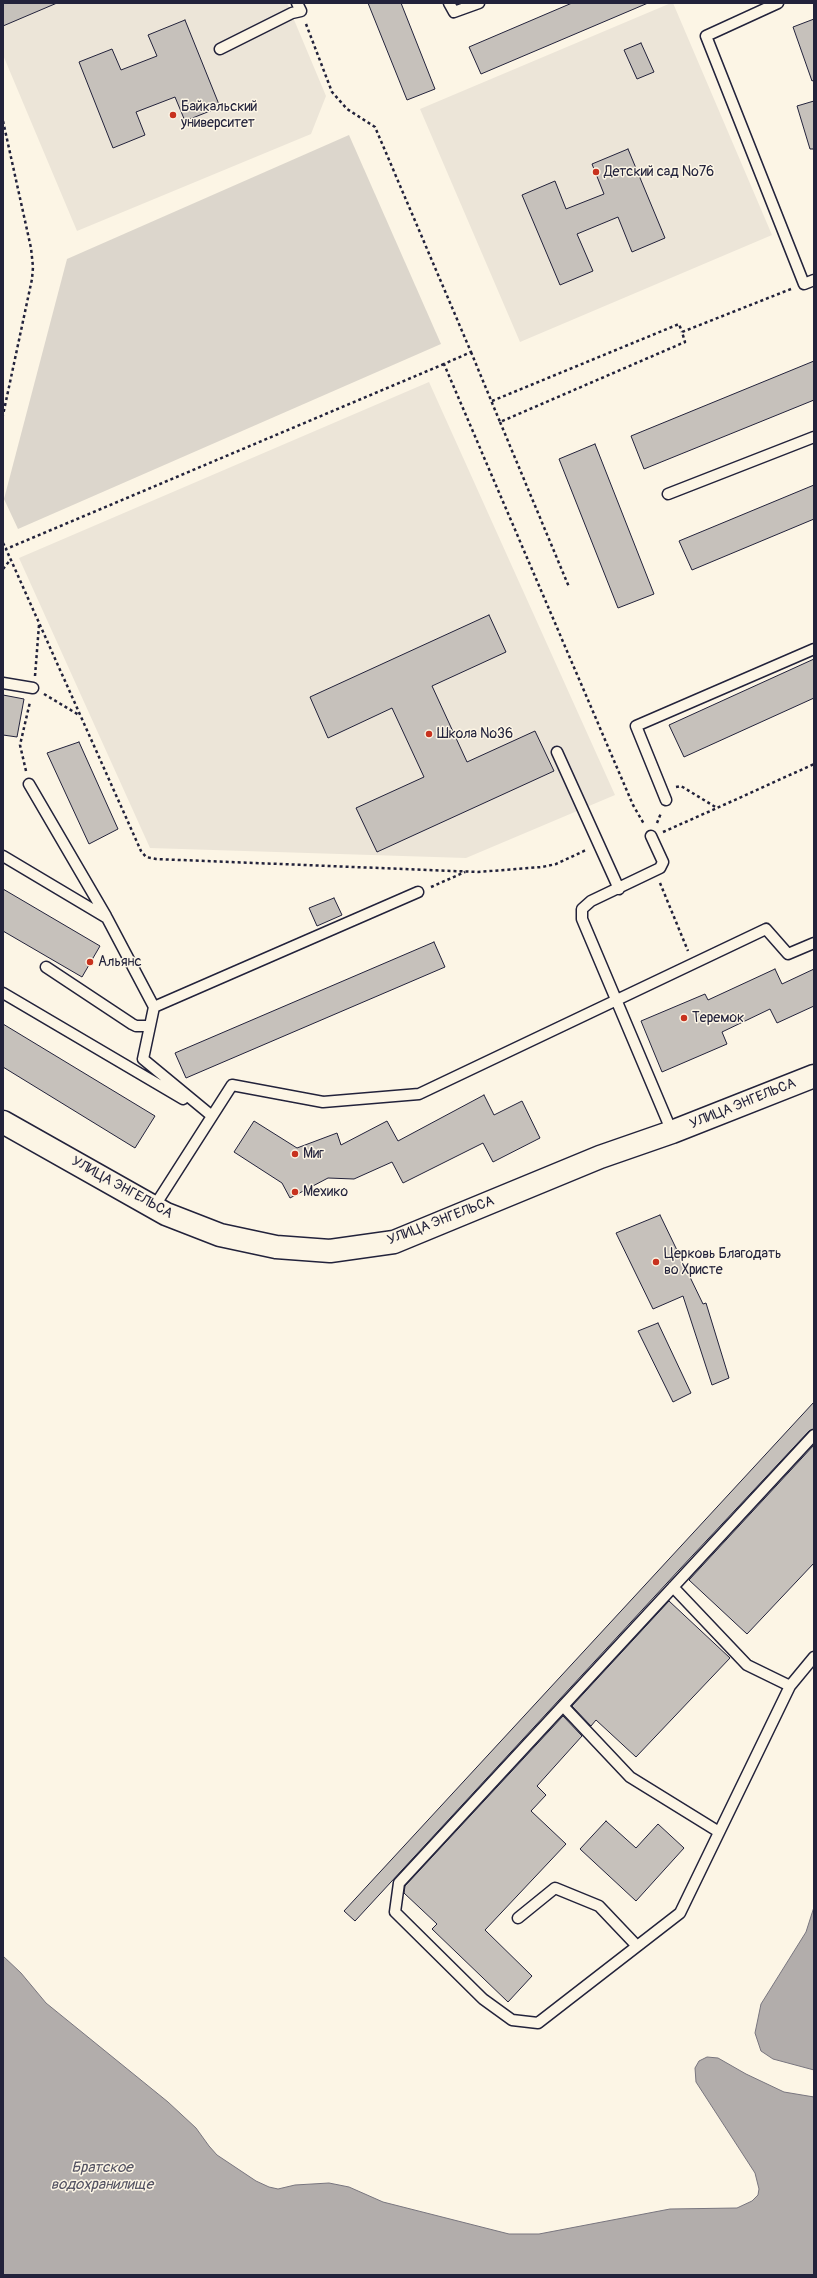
<!DOCTYPE html>
<meta charset="utf-8">
<style>
body{margin:0}
#map{position:relative;width:817px;height:2278px;overflow:hidden;background:#fcf5e5;font-family:Pangolin,sans-serif}
canvas{display:block}
.frame{position:absolute;inset:0;border:4px solid #22223b;pointer-events:none}
</style>
<div id="map">
<canvas width="817" height="2278"></canvas>
<div class="frame"></div>
</div>
<script>
const ctx = document.querySelector('canvas').getContext('2d');
ctx.lineJoin = 'round';
function fillPath(path, color) { ctx.fillStyle = color; ctx.fill(path, 'evenodd'); }
const shape = rows => new Path2D(rows.map(r => 'M' + r).join(''));
function trace(path, color, width, dash) { ctx.strokeStyle = color; ctx.lineWidth = width; ctx.lineCap = dash ? 'butt' : 'round'; ctx.setLineDash(dash || []); ctx.stroke(path); }
function drawText(font, color, halo, rows, align = 'center') {
  ctx.font = font + ' Pangolin,sans-serif'; ctx.lineWidth = 3; ctx.setLineDash([]); ctx.textBaseline = 'middle'; ctx.strokeStyle = halo; ctx.fillStyle = color; for (const [text, x, y, turn = 0] of rows) {
    ctx.save(); ctx.translate(x, y); ctx.rotate((+turn || 0) * Math.PI / 180); ctx.textAlign = isNaN(turn) ? turn : align; if (halo) ctx.strokeText(text, 0, 0); ctx.fillText(text, 0, 0); ctx.restore();
  }
}
const built = shape([
 [3,3,287,3,326,96,311,134,77,231,3,55],
 [671,3,673,3,772,235,520,342,420,109],
 [429,382,615,795,466,858,150,848,19,558]
]);
const green = shape([
 [349,135,441,344,18,529,4,499,67,259]
]);
const water = shape([
 [814,1907,814,2070,773,2059,761,2051,755,2033,761,2004,806,1932,814,1907],
 [3,1956,21,1973,46,2003,168,2102,196,2128,209,2146,217,2155,256,2181,269,2187,278,2189,295,2185,329,2183,349,2187,383,2202,509,2234,539,2234,670,2209,737,2208,752,2201,758,2195,759,2189,755,2173,696,2082,695,2068,699,2061,707,2057,718,2058,746,2074,784,2092,814,2097,814,2275,3,2275,3,1956]
]);
const building = shape([
 [3,3,57,3,3,26,3,3],
 [368,3,401,3,435,89,407,100,368,3],
 [572,3,648,3,481,74,469,47,572,3],
 [814,19,814,80,812,81,793,27,814,19],
 [185,20,220,107,185,121,175,97,136,112,145,135,113,148,79,62,112,49,121,70,157,56,148,35,185,20],
 [641,43,654,72,637,79,624,50,641,43],
 [814,101,814,149,810,149,797,106,814,101],
 [628,149,665,238,632,252,618,217,577,234,593,271,560,285,522,195,555,181,566,209,604,194,592,164,628,149],
 [814,361,814,400,644,469,631,436,814,361],
 [595,444,654,594,618,608,559,459,595,444],
 [814,485,814,519,692,570,679,541,814,485],
 [489,615,506,652,432,686,467,762,535,731,554,771,377,852,356,808,424,777,392,708,328,738,310,697,489,615],
 [814,659,814,698,684,757,669,725,814,659],
 [3,695,24,699,17,737,3,735,3,695],
 [79,742,118,829,89,844,47,753,79,742],
 [3,889,100,946,82,977,3,931,3,889],
 [334,898,342,915,317,926,309,908,334,898],
 [434,942,445,967,186,1078,175,1053,434,942],
 [775,969,782,984,814,969,814,1006,777,1023,770,1009,722,1032,727,1044,662,1072,641,1021,705,994,708,1000,775,969],
 [3,1024,155,1116,135,1148,3,1067,3,1024],
 [484,1095,494,1115,522,1101,540,1138,493,1162,483,1143,403,1183,392,1162,354,1179,328,1178,290,1198,282,1183,234,1152,254,1121,297,1148,337,1133,341,1145,387,1121,398,1141,484,1095],
 [660,1215,703,1304,706,1303,729,1378,712,1385,683,1296,653,1309,616,1233,660,1215],
 [658,1323,691,1393,673,1402,638,1331,658,1323],
 [814,1402,814,1429,809,1431,679,1570,355,1921,344,1911,814,1402],
 [814,1445,814,1563,747,1634,689,1580,814,1445],
 [669,1601,730,1658,636,1757,596,1720,591,1726,572,1706,669,1601],
 [563,1716,582,1736,537,1786,546,1795,531,1811,566,1844,485,1930,532,1976,508,2002,432,1929,437,1924,404,1893,405,1886,563,1716],
 [606,1821,636,1848,658,1824,684,1848,636,1901,580,1849,606,1821]
]);
const path = shape([
 [306,24,332,92,347,109,375,127,471,352,444,364,633,805,644,824],
 [3,121,31,248,33,267,32,279,3,415],
 [471,352,500,422,685,342,682,332,791,289],
 [444,364,6,549,141,851,146,857,156,859,478,872,542,867,556,864,586,850],
 [492,401,679,324,682,332],
 [500,422,569,587],
 [3,543,6,549],
 [3,569,11,559],
 [35,676,39,625],
 [44,694,79,715],
 [26,771,20,745,30,702],
 [676,787,681,786,717,808,814,764],
 [657,823,661,813],
 [663,832,717,808],
 [660,883,688,951],
 [431,887,465,872]
]);
const lane = shape([
 [449,3,454,12,479,3],
 [778,3,706,36,804,284,814,280],
 [220,49,292,13,301,11,297,3],
 [668,494,814,437],
 [3,683,33,688],
 [557,752,619,889],
 [29,784,106,916],
 [666,800,636,726,814,649],
 [651,836,663,862,660,868,591,901,582,909,582,919,672,1132],
 [3,856,107,918,154,1007,143,1059,212,1116],
 [46,967,132,1024,136,1026,150,1026],
 [3,993,183,1099],
 [154,1007,418,892],
 [154,1207,232,1085,323,1102,419,1094,766,929,788,954,814,943],
 [814,1435,399,1883,395,1912,483,1999,512,2020,538,2023,680,1913,790,1686,814,1657],
 [673,1587,747,1665,790,1686],
 [563,1706,630,1777,719,1832],
 [518,1918,555,1888,599,1906,637,1946]
]);
const secondary = shape([
 [3,1122,166,1214,220,1235,276,1247,330,1251,394,1242,600,1157,672,1132,814,1076]
]);
const markers = [
 [173,115,4,"#c8321e"],
 [596,172,4,"#c8321e"],
 [429,734,4,"#c8321e"],
 [90,962,4,"#c8321e"],
 [684,1018,4,"#c8321e"],
 [295,1154,4,"#c8321e"],
 [295,1192,4,"#c8321e"],
 [656,1262,4,"#c8321e"]
];
const poiNames = [
 ["Байкальский",181,107],
 ["университет",181,123],
 ["Детский сад №76",604,172],
 ["Школа №36",437,734],
 ["Альянс",98,962],
 ["Теремок",692,1018],
 ["Миг",303,1154],
 ["Мехико",303,1192],
 ["Церковь Благодать",664,1254],
 ["во Христе",664,1270]
];
const streetNames = [
 ["УЛИЦА ЭНГЕЛЬСА",743,1104,-22],
 ["УЛИЦА ЭНГЕЛЬСА",122,1188,29],
 ["УЛИЦА ЭНГЕЛЬСА",441,1221,-21]
];
const waterNames = [
 ["Братское",102,2168],
 ["водохранилище",102,2185]
];
fillPath(built, '#ece5d8');
fillPath(green, '#dcd6cc');
fillPath(water, '#b2adab');
trace(water, '#78757e', 1);
fillPath(building, '#c6c1bb');
trace(building, '#22223b', 1);
trace(lane, '#22223b', 13);
trace(secondary, '#22223b', 25);
trace(path, '#22223b', 2.5, [3, 3]);
trace(lane, '#fcf5e5', 10);
trace(secondary, '#fcf5e5', 22);
for (const [x, y, r, color] of markers) { const dot = new Path2D(); dot.arc(x, y, r, 0, 2 * Math.PI); ctx.fillStyle = color; ctx.fill(dot); trace(dot, '#fcf5e5', 1.5); }
drawText('14px', '#22223b', '#fcf5e5', poiNames, 'left');
drawText('14px', '#22223b', '#fcf5e5', streetNames);
drawText('italic 15px', '#545362', '#fcf5e5', waterNames);
</script>
